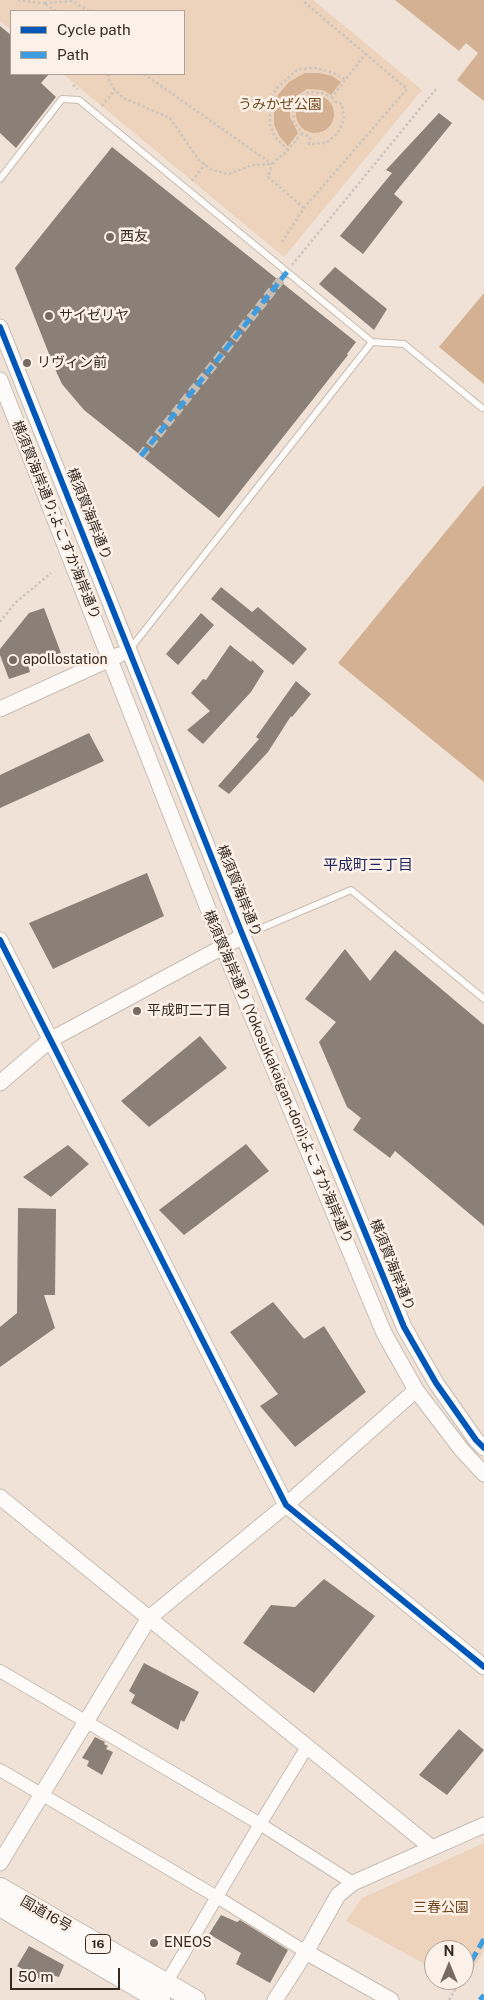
<!DOCTYPE html>
<meta charset="utf-8">
<style>
body{margin:0}
#map{position:relative;width:484px;height:2000px;overflow:hidden;background:#f0e2d6;font-family:"Public Sans",sans-serif}
canvas{display:block}
.legend{position:absolute;left:10px;top:10px;width:175px;height:65px;box-sizing:border-box;background:#fbf1e8;border:1px solid #aba199;margin:0;padding:6px 9px;list-style:none;font-size:15px;color:#342a22}
.legend li{display:flex;align-items:center;gap:10px;height:25px}
.legend b{width:25px;border:1px solid #aba199}
.north{position:absolute;left:424px;top:1940px;width:50px;height:50px;box-sizing:border-box;background:#fbf1e8;border:1px solid #aba199;border-radius:50%;rotate:0deg;font-size:14px;font-weight:700;line-height:20px;text-align:center;color:#342a22}
.north::after{content:'';display:block;margin:auto;width:18px;height:22px;background:#766a61;clip-path:polygon(50% 0,100% 100%,50% 72%,0 100%)}
.scale{position:absolute;left:10px;top:1968px;width:110px;height:22px;box-sizing:border-box;border:2px solid #342a22;border-top:0;padding-left:6px;font-size:15px;line-height:18px;white-space:nowrap;color:#342a22;-webkit-text-stroke:4px #fbf1e8;paint-order:stroke}
</style>
<div id="map">
<canvas width="484" height="2000"></canvas>
<ul class="legend">
<li><b style="height:6px;background:#0057b8"></b>Cycle path</li>
<li><b style="height:6px;background:#3e9ce0"></b>Path</li>
</ul>
<div class="north">N</div>
<div class="scale">50 m</div>
</div>
<script>
const ctx = document.querySelector('canvas').getContext('2d');
ctx.lineJoin = 'round';
function fillPath(path, color) { ctx.fillStyle = color; ctx.fill(path, 'evenodd'); }
const shape = rows => new Path2D(rows.map(r => 'M' + r).join(''));
function trace(path, color, width, dash) { ctx.strokeStyle = color; ctx.lineWidth = width; ctx.lineCap = dash ? 'butt' : 'round'; ctx.setLineDash(dash || []); ctx.stroke(path); }
function drawText(font, color, halo, rows, align = 'center') {
  ctx.font = font + ' "Public Sans","Noto Sans JP",sans-serif'; ctx.lineWidth = 5; ctx.setLineDash([]); ctx.textBaseline = 'middle'; ctx.strokeStyle = halo; ctx.fillStyle = color; for (const [text, x, y, turn = 0] of rows) {
    ctx.save(); ctx.translate(x, y); ctx.rotate((+turn || 0) * Math.PI / 180); ctx.textAlign = isNaN(turn) ? turn : align; if (halo) ctx.strokeText(text, 0, 0); ctx.fillText(text, 0, 0); ctx.restore();
  }
}
const green = shape([
 [0,0,313,0,422,90,284,257,63,74,184,74,184,11,11,11,11,30,0,21],
 [484,1843,484,1951,463,1986,453,1980,464,1980,464,1950,434,1950,434,1969,346,1921,362,1898]
]);
const water = shape([
 [395,0,484,0,484,101,457,80,478,53,466,43,459,51],
 [305,73,319,73,332,76,341,82,331,95,323,90,307,89,295,97,290,107,290,117,298,133,288,146,280,137,274,125,274,110,277,96,289,82],
 '296 114a19 19 0 1 1 38 0a19 19 0 1 1-38 0Z',
 [484,293,484,384,439,347],
 [484,485,484,782,338,663]
]);
const building = shape([
 [0,26,11,35,11,74,49,74,41,83,56,97,16,148,0,133],
 [439,113,452,123,394,194,403,202,363,254,340,236,392,173,386,170],
 [112,147,356,342,347,354,348,355,219,518,84,410,62,384,55,369,15,268],
 [335,267,387,309,374,330,319,284],
 [221,587,252,612,258,607,307,649,293,665,211,599],
 [44,608,61,653,28,665,30,672,9,679,0,655,0,649,29,613],
 [201,613,214,625,178,665,166,654],
 [230,645,251,662,252,660,264,671,251,692,203,744,187,730,210,711,191,693,203,679,206,680],
 [296,681,311,694,292,717,291,716,268,752,229,794,218,786,259,739,256,737],
 [89,733,104,761,0,808,0,775],
 [147,873,164,916,53,969,29,923],
 [345,949,370,981,395,950,484,1025,484,1226,395,1151,390,1158,353,1130,361,1118,347,1107,319,1042,336,1022,305,999],
 [200,1036,227,1068,149,1127,121,1101],
 [246,1144,269,1171,184,1235,159,1210],
 [68,1145,89,1164,51,1197,23,1177],
 [18,1208,56,1209,55,1295,44,1295,55,1328,0,1367,0,1327,17,1313],
 [273,1302,304,1339,324,1326,366,1392,295,1447,260,1406,278,1394,230,1332],
 [324,1579,375,1616,314,1693,243,1643,271,1605,295,1607],
 [144,1663,199,1692,184,1722,181,1720,178,1730,131,1703,135,1695,129,1691],
 [459,1729,484,1750,447,1795,419,1775],
 [95,1737,105,1742,104,1744,108,1746,106,1749,113,1752,102,1775,87,1766,89,1761,82,1758],
 [221,1915,237,1922,240,1920,288,1950,270,1983,236,1964,241,1953,209,1934],
 [29,1946,64,1965,59,1977,52,1975,49,1984,17,1966]
]);
const pedestrianTunnel = shape([
 [141,456,287,272]
]);
const path = shape([
 [18,0,40,3,44,3,46,0],
 [56,11,44,3,72,1,89,11],
 [108,74,109,80,115,90,123,98,170,118,199,160,212,170,229,174,252,165,272,164,288,150,302,133],
 [144,74,272,164,268,177,304,208],
 [73,85,78,89],
 [332,97,336,102,342,104,344,119,338,133,326,143,309,144,310,137,302,133,294,123,293,110,298,99,309,92,322,93,332,97,366,53],
 [102,106,115,90],
 [288,150,275,137,270,125,270,99,277,88,298,69,315,68,331,72,345,79],
 [192,181,205,164],
 [282,242,304,208,407,89,302,0],
 [292,265,437,88],
 [0,622,15,603,51,573],
 [449,2000,459,1983]
]);
const service = shape([
 [0,179,62,99,79,100,372,342,130,649],
 [372,342,404,344,482,408],
 [243,936,351,890,484,999]
]);
const minor = shape([
 [0,1671,260,1824,307,1747],
 [0,1770,217,1897,306,1952],
 [162,1990,260,1824,353,1883]
]);
const tertiary = shape([
 [0,327,243,936,404,1327,436,1383,476,1440,484,1448],
 [0,380,223,947,384,1333,416,1390,461,1449,484,1474],
 [0,709,119,655],
 [0,940,286,1505,484,1667],
 [0,1083,50,1040,243,936],
 [0,1497,432,1848],
 [0,1863,149,1618,286,1505,416,1390],
 [306,1952,391,2000],
 [275,2000,306,1952,338,1895,353,1883,484,1825]
]);
const trunk = shape([
 [0,1888,195,2000],
 [0,1906,160,2000]
]);
const quiet = shape([
 [141,456,287,272],
 [464,1974,484,1939],
 [459,1983,461,1980],
 [480,2000,484,1995]
]);
const cycleway = shape([
 [0,327,243,936,404,1327,436,1383,476,1440,484,1448],
 [0,940,286,1505,484,1667]
]);
const markers = [
 [110,237,5,"#766a61"],
 [49,316,5,"#766a61"],
 [27,363,5,"#766a61"],
 [13,660,5,"#766a61"],
 [137,1011,5,"#766a61"],
 [154,1943,5,"#766a61"]
];
const shields = [
 [98,1944,25]
];
const shieldNames = [
 ["16",98,1944]
];
const parkNames = [
 ["うみかぜ公園",280,105],
 ["三春公園",441,1908]
];
const poiNames = [
 ["西友",120,237],
 ["サイゼリヤ",59,316],
 ["リヴィン前",37,363],
 ["apollostation",23,660],
 ["平成町二丁目",147,1011],
 ["ENEOS",164,1943]
];
const streetNames = [
 ["横須賀海岸通り",89,514,68],
 ["横須賀海岸通り;よこすか海岸通り",56,520,68],
 ["横須賀海岸通り",239,891,68],
 ["横須賀海岸通り (Yokosukakaigan-dori);よこすか海岸通り",278,1077,67],
 ["横須賀海岸通り",392,1265,68],
 ["国道16号",46,1914,30]
];
const neighbourhoodNames = [
 ["平成町三丁目",368,865]
];
fillPath(green, '#edd3bc');
fillPath(water, '#d3b192');
fillPath(building, '#8a8077');
trace(pedestrianTunnel, '#cabdb2', 9, [9, 4.5]);
trace(service, '#c7bcb2', 8);
trace(minor, '#c7bcb2', 14);
trace(tertiary, '#c7bcb2', 17);
trace(trunk, '#c7bcb2', 22);
trace(path, '#cbc5c0', 2.5, [2.5, 2.5]);
trace(service, '#fdfbf9', 6);
trace(minor, '#fdfbf9', 12);
trace(tertiary, '#fdfbf9', 15);
trace(trunk, '#fdfbf9', 20);
trace(quiet, '#3e9ce0', 5, [10, 5]);
trace(cycleway, '#0057b8', 6);
for (const [x, y, r, color] of markers) { const dot = new Path2D(); dot.arc(x, y, r, 0, 2 * Math.PI); ctx.fillStyle = color; ctx.fill(dot); trace(dot, '#fbf1e8', 2); }
for (const [x, y, w] of shields) { const box = new Path2D(); box.roundRect(x - w / 2, y - 9.5, w, 19, 4); ctx.fillStyle = '#fbf1e8'; ctx.fill(box); trace(box, '#342a22', 1); }
drawText('bold 12px', '#342a22', null, shieldNames);
drawText('14px', '#72481b', '#fbf1e8', parkNames);
drawText('14px', '#342a22', '#fbf1e8', poiNames, 'left');
drawText('14px', '#342a22', '#fbf1e8', streetNames);
drawText('15px', '#212861', '#fbf1e8', neighbourhoodNames);
</script>
